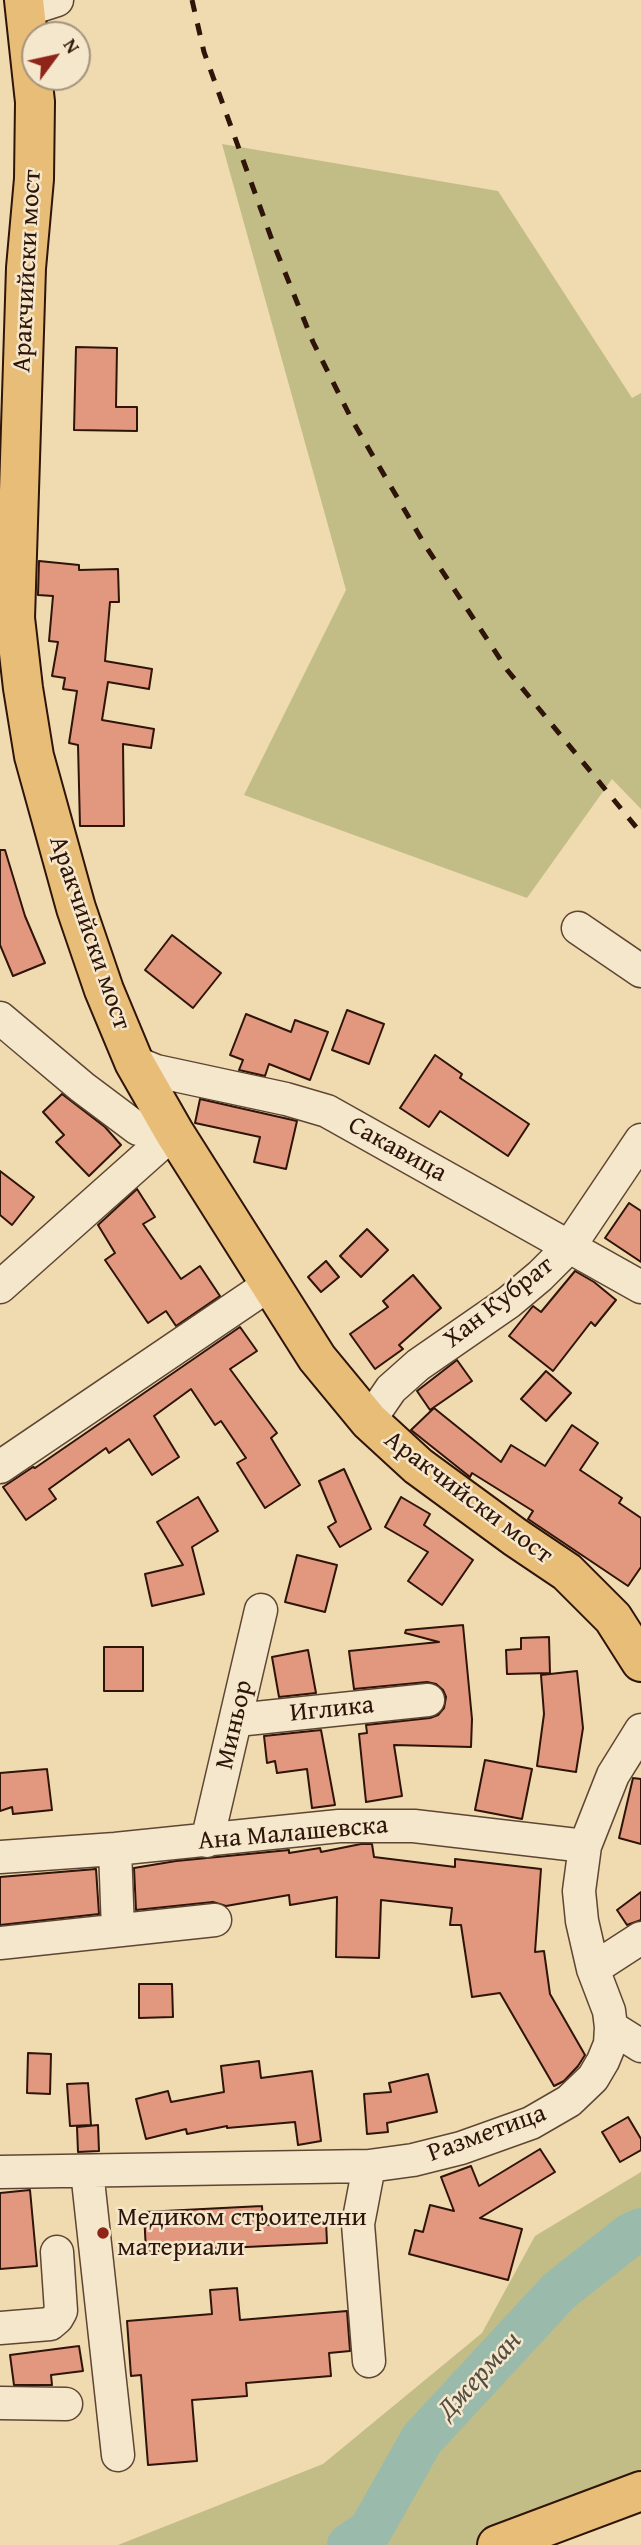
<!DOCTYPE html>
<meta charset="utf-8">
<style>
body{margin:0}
#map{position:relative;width:641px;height:2545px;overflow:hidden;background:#f0dab0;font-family:"Gentium Book Plus",serif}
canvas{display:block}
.north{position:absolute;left:21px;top:21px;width:70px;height:70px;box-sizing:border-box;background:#f5e7cc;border:2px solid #a5937e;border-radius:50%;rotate:57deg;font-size:19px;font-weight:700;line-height:28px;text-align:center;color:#2e1409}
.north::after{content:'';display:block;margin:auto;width:24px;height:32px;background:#8f2418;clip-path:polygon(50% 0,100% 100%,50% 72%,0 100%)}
</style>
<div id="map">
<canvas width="641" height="2545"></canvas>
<div class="north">N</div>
</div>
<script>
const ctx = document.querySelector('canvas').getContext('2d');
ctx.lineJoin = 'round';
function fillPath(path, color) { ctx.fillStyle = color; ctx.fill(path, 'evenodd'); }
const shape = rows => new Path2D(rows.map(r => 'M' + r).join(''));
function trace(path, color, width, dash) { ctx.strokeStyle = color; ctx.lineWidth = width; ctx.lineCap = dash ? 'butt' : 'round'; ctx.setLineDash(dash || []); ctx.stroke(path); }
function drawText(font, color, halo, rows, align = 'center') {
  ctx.font = font + ' "Gentium Book Plus",serif'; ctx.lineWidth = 5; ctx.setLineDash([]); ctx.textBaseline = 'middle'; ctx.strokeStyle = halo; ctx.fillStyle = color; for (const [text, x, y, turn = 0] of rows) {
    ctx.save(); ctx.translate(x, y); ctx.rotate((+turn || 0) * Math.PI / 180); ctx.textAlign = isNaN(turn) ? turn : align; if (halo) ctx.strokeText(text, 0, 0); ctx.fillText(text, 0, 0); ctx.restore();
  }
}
const green = shape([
 [222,144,498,191,632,398,641,393,641,809,612,779,527,898,244,795,346,590],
 [641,2172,641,2491,498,2545,118,2545,323,2464,482,2333,535,2236]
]);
const river = shape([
 [349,2545,370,2531,422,2439,559,2291,630,2235,641,2230]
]);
const building = shape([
 [76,347,117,348,116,407,137,407,137,431,74,430,76,347],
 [39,561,79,565,79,570,118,569,119,602,110,602,105,661,152,669,149,689,108,682,102,720,154,729,151,748,123,744,124,826,80,826,78,745,69,743,77,691,63,689,65,678,52,676,58,642,49,641,53,596,38,595,39,561],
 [0,850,5,850,25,916,45,963,13,976,0,945,0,850],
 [172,935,221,973,193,1008,145,970,172,935],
 [347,1010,384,1024,369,1064,332,1050,347,1010],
 [246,1014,291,1032,295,1020,328,1032,310,1080,269,1064,265,1076,239,1070,243,1060,230,1055,246,1014],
 [435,1055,462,1074,460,1078,529,1124,508,1156,440,1111,429,1127,400,1108,435,1055],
 [62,1094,105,1127,121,1145,89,1176,56,1142,64,1135,43,1112,62,1094],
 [200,1099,297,1121,286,1169,254,1162,260,1137,195,1123,200,1099],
 [0,1171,34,1197,12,1225,0,1215,0,1171],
 [137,1189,155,1217,143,1224,181,1279,200,1266,220,1296,176,1326,166,1311,148,1323,105,1260,115,1253,98,1225,137,1189],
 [629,1203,641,1211,641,1262,605,1238,629,1203],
 [367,1229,388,1250,361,1277,340,1256,367,1229],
 [326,1261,339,1277,321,1292,308,1277,326,1261],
 [575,1271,594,1282,616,1300,595,1326,591,1322,553,1371,509,1336,533,1306,541,1312,575,1271],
 [413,1275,441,1308,399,1345,403,1349,375,1369,350,1334,388,1307,383,1301,413,1275],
 [240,1327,257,1351,230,1369,277,1433,271,1438,300,1485,265,1508,237,1463,246,1458,221,1421,215,1425,191,1389,154,1416,179,1457,152,1475,129,1439,109,1453,106,1448,49,1489,56,1499,26,1520,3,1487,33,1467,35,1468,240,1327],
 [457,1360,472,1381,430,1410,417,1391,457,1360],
 [546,1371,571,1393,546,1421,521,1399,546,1371],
 [434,1408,501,1462,511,1445,545,1466,572,1425,598,1443,580,1470,622,1498,619,1503,641,1518,641,1567,628,1586,528,1519,533,1511,472,1473,470,1477,411,1430,434,1408],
 [344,1469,371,1529,340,1547,328,1527,336,1522,319,1481,344,1469],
 [198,1497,218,1531,192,1547,204,1594,152,1606,145,1574,183,1565,157,1522,198,1497],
 [401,1497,430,1514,424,1525,473,1560,442,1605,408,1581,428,1552,385,1527,401,1497],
 [297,1555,337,1565,325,1612,285,1602,297,1555],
 [463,1625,472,1719,471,1747,394,1745,402,1796,366,1802,359,1734,367,1733,366,1725,430,1718,438,1715,444,1708,446,1697,443,1690,436,1684,427,1682,354,1689,349,1651,439,1642,405,1633,406,1630,463,1625],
 [549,1637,550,1673,507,1674,506,1650,521,1649,521,1638,549,1637],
 [104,1647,143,1647,143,1691,104,1691,104,1647],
 [308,1650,316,1693,279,1697,272,1657,308,1650],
 [577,1671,583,1728,576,1772,537,1766,544,1714,541,1675,577,1671],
 [321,1730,335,1805,312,1808,307,1769,277,1773,275,1761,267,1763,264,1736,321,1730],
 [485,1760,532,1769,522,1819,475,1810,485,1760],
 [47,1769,52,1810,13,1814,12,1807,0,1811,0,1773,47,1769],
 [633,1778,641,1779,641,1844,619,1838,633,1778],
 [361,1844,372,1844,374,1857,455,1867,455,1859,541,1869,535,1952,544,1951,550,1994,585,2055,578,2066,564,2081,554,2086,500,1993,472,1997,461,1925,450,1925,452,1908,381,1900,379,1958,336,1957,337,1897,290,1905,289,1895,226,1906,213,1902,136,1910,134,1868,176,1861,289,1850,289,1853,320,1848,321,1852,361,1844],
 [96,1869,99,1914,0,1925,0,1877,96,1869],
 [641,1892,641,1920,627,1925,617,1910,641,1892],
 [139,1984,172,1984,173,2017,139,2018,139,1984],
 [28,2053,51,2054,50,2094,27,2093,28,2053],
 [259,2061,261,2078,312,2071,321,2141,298,2145,295,2122,227,2128,227,2126,187,2134,186,2129,146,2139,136,2099,168,2091,171,2102,224,2092,221,2066,259,2061],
 [428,2074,437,2112,387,2123,388,2132,367,2134,364,2094,391,2092,389,2083,428,2074],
 [88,2083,91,2125,70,2126,67,2084,88,2083],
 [628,2117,641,2139,641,2150,620,2162,602,2132,628,2117],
 [98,2125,99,2151,78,2152,77,2127,98,2125],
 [540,2149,555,2172,480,2218,522,2229,508,2280,409,2254,415,2230,423,2232,430,2205,454,2211,441,2177,471,2166,479,2186,540,2149],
 [30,2190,37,2266,0,2269,0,2193,30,2190],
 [262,2206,263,2225,326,2221,327,2243,146,2252,144,2212,262,2206],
 [237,2288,240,2320,347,2311,350,2351,329,2353,331,2376,246,2383,247,2396,192,2400,197,2461,148,2465,141,2375,131,2376,127,2321,212,2314,210,2290,237,2288],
 [79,2346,83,2371,51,2375,52,2385,14,2385,10,2355,79,2346]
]);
const minor = shape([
 [26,10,57,0],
 [578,928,641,971],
 [0,1018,82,1087,138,1129,174,1132,0,1287],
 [134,1062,156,1071,286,1099,327,1111,641,1287],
 [369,1421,391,1389,418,1365,509,1302,540,1276,569,1247,641,1140],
 [0,1467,270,1284],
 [237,1720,428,1700],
 [207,1841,261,1610],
 [115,1849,118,1930],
 [0,1857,115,1849,339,1826,414,1826,585,1846],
 [0,1943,215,1920],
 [593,1969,641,1938],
 [611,2027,641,2046],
 [369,2166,358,2224,369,2361],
 [87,2171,118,2455],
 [0,2172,369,2166,413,2160,461,2148,531,2123,569,2101,593,2078,603,2061,610,2044,611,2027,609,2011,593,1969,582,1921,579,1891,585,1846,613,1775,641,1730],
 [0,2328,50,2324,57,2318,61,2311,57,2252],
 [0,2403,66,2404]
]);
const major = shape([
 [24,0,35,102,34,179,26,268,15,618,23,688,34,756,76,908,104,990,134,1062,174,1132,317,1358,369,1421,418,1466,515,1537,567,1572,613,1618,641,1662],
 [497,2545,641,2491]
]);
const rail = shape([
 [192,0,204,52,272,240,313,342,352,420,425,545,508,671,641,833]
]);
const markers = [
 [103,2233,7,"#8f2418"]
];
const streetNames = [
 ["Аракчийски мост",28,271,-87],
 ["Аракчийски мост",89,933,71],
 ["Сакавица",397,1150,29],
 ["Хан Кубрат",499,1303,-38],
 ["Аракчийски мост",468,1498,37],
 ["Иглика",332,1710,-6],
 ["Миньор",235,1725,-77],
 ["Ана Малашевска",293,1834,-5],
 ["Разметица",487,2134,-20]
];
const poiNames = [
 ["Медиком строителни",117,2218],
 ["материали",117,2248]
];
const waterNames = [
 ["Джерман",480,2376,-47]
];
fillPath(green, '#c2bd86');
trace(river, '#9abbab', 44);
fillPath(building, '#e2977f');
trace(building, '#2e1409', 2);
trace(minor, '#5e4633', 35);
trace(major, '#2e1409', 42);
trace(minor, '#f5e7cc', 32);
trace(major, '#e8bd78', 38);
trace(rail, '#2e1409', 5, [12, 12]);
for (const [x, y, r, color] of markers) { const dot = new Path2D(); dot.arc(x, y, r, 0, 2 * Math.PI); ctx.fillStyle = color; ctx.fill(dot); trace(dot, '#f5e7cc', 2.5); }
drawText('26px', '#2e1409', '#f5e7cc', streetNames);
drawText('26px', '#2e1409', '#f5e7cc', poiNames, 'left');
drawText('italic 28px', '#544e42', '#f5e7cc', waterNames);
</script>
